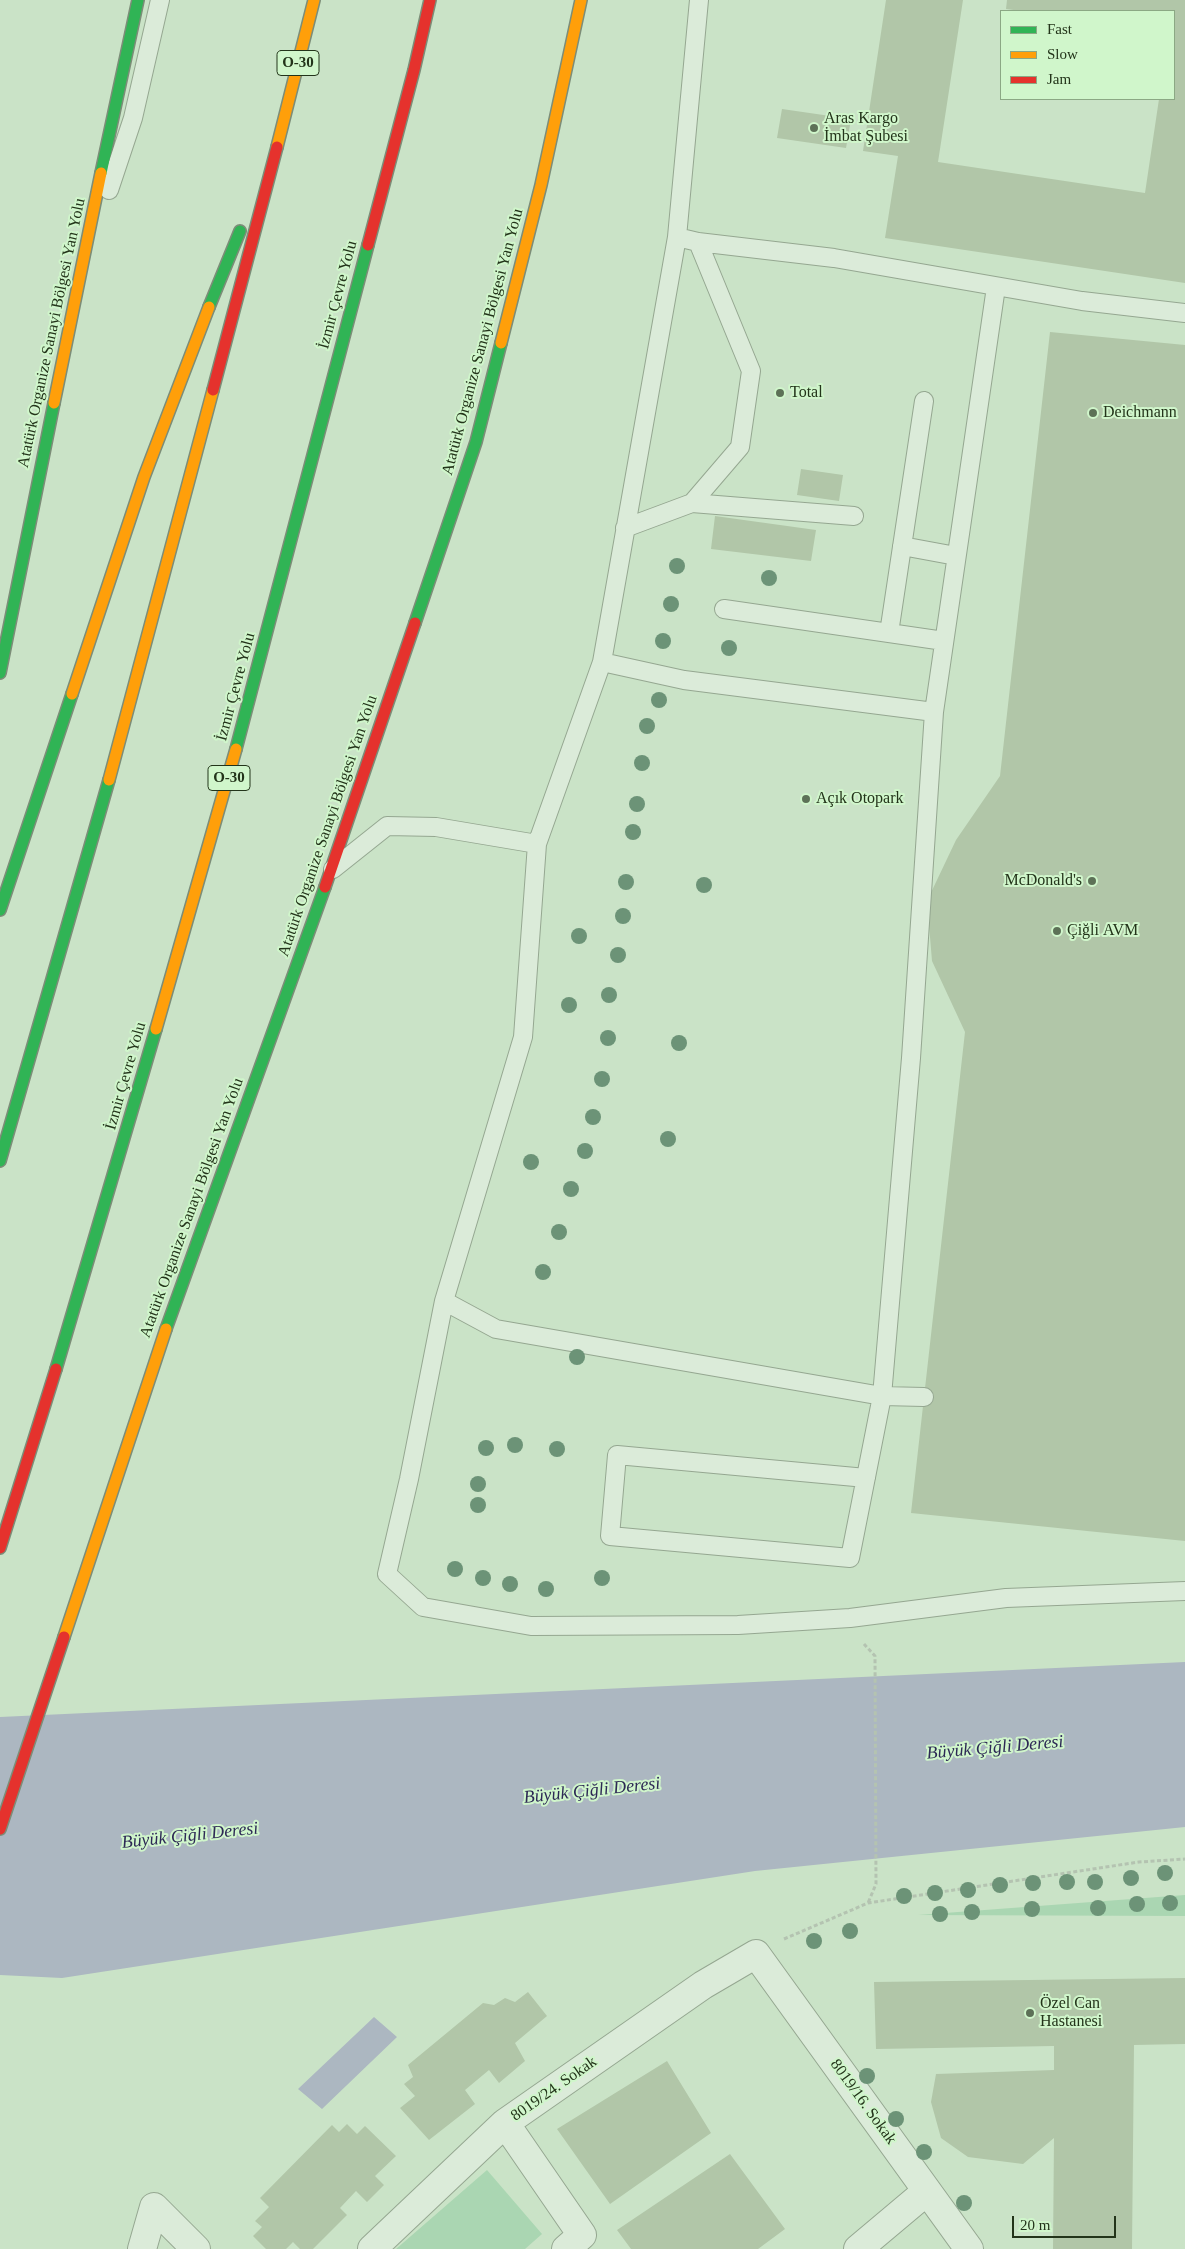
<!DOCTYPE html>
<meta charset="utf-8">
<style>
body{margin:0}
#map{position:relative;width:1185px;height:2249px;overflow:hidden;background:#cae3c7;font-family:Georgia,serif}
canvas{display:block}
.legend{position:absolute;left:1000px;top:10px;width:175px;height:90px;box-sizing:border-box;background:#d0f6cb;border:1px solid #8ba884;margin:0;padding:6px 9px;list-style:none;font-size:15px;color:#23341a}
.legend li{display:flex;align-items:center;gap:10px;height:25px}
.legend b{width:25px;border:1px solid #8ba884}
.scale{position:absolute;left:1012px;top:2216px;width:104px;height:22px;box-sizing:border-box;border:2px solid #23341a;border-top:0;padding-left:6px;font-size:15px;line-height:18px;white-space:nowrap;color:#23341a;-webkit-text-stroke:4px #d0f6cb;paint-order:stroke}
</style>
<div id="map">
<canvas width="1185" height="2249"></canvas>
<ul class="legend">
<li><b style="height:6px;background:#30b455"></b>Fast</li>
<li><b style="height:6px;background:#ff9f0a"></b>Slow</li>
<li><b style="height:6px;background:#e5322d"></b>Jam</li>
</ul>
<div class="scale">20 m</div>
</div>
<script>
const ctx = document.querySelector('canvas').getContext('2d');
ctx.lineJoin = 'round';
function fillPath(path, color) { ctx.fillStyle = color; ctx.fill(path, 'evenodd'); }
const shape = rows => new Path2D(rows.map(r => 'M' + r).join(''));
function trace(path, color, width, dash) { ctx.strokeStyle = color; ctx.lineWidth = width; ctx.lineCap = dash ? 'butt' : 'round'; ctx.setLineDash(dash || []); ctx.stroke(path); }
function drawText(font, color, halo, rows, align = 'center') {
  ctx.font = font + ' Georgia,serif'; ctx.lineWidth = 4; ctx.setLineDash([]); ctx.textBaseline = 'middle'; ctx.strokeStyle = halo; ctx.fillStyle = color; for (const [text, x, y, turn = 0] of rows) {
    ctx.save(); ctx.translate(x, y); ctx.rotate((+turn || 0) * Math.PI / 180); ctx.textAlign = isNaN(turn) ? turn : align; if (halo) ctx.strokeText(text, 0, 0); ctx.fillText(text, 0, 0); ctx.restore();
  }
}
const green = shape([
 [1185,1895,1185,1916,918,1915],
 [487,2170,542,2234,525,2249,396,2249]
]);
const water = shape([
 [1185,1662,1185,1827,755,1871,62,1978,0,1975,0,1717],
 [374,2017,397,2037,322,2109,298,2089]
]);
const building = shape([
 [886,0,963,0,938,162,1145,193,1159,99,1174,99,1174,11,1021,11,1006,9,1007,0,1185,0,1185,283,885,238,898,156,863,151],
 [782,109,851,119,846,148,777,138],
 [1050,332,1185,345,1185,1541,911,1513,965,1032,932,961,927,901,956,840,1000,776],
 [801,469,843,475,839,501,797,495],
 [715,516,816,530,811,561,711,549],
 [1185,1978,1185,2044,1134,2045,1132,2249,1053,2249,1054,2138,1023,2164,968,2157,941,2138,931,2102,936,2074,1054,2070,1054,2046,876,2049,874,1982],
 [528,1992,547,2016,515,2043,525,2061,499,2083,489,2070,465,2090,475,2104,429,2140,400,2108,415,2096,404,2084,413,2077,408,2065,483,2003,494,2005,505,1998,515,2002],
 [667,2061,711,2133,610,2204,557,2129],
 [347,2124,357,2134,365,2126,396,2156,375,2176,384,2185,367,2202,356,2191,340,2208,347,2215,313,2249,300,2249,293,2242,286,2249,266,2249,253,2236,262,2227,255,2221,269,2207,260,2198,332,2125,339,2132],
 [730,2154,785,2229,758,2249,631,2249,617,2230]
]);
const path = shape([
 [864,1644,875,1656,876,1884,868,1903],
 [784,1939,868,1903,1139,1862,1185,1859]
]);
const lane = shape([
 [109,190,133,118,160,0],
 [677,237,698,242,834,258,1082,301,1185,313],
 [996,287,934,712,911,1058,882,1396,496,1329,444,1301,409,1479,387,1574,423,1607,531,1626,738,1625,850,1618,1006,1598,1185,1591],
 [692,503,854,516],
 [625,528,692,503,740,447,751,371,698,242],
 [902,546,956,556],
 [724,609,944,641],
 [889,633,924,401],
 [602,662,684,680,934,712],
 [333,869,387,826,436,827,537,844],
 [444,1301,523,1037,537,844,602,662,677,237,699,0],
 [866,1478,617,1455,610,1536,850,1558,882,1396,924,1397]
]);
const street = shape([
 [505,2123,582,2235,566,2249],
 [142,2249,154,2207,196,2249],
 [372,2249,505,2123,703,1985,756,1954,969,2249],
 [858,2249,927,2191]
]);
const fast = shape([
 [101,173,138,0],
 [209,307,240,231],
 [415,623,476,442,501,343],
 [0,673,54,403],
 [236,749,368,245],
 [0,910,72,694],
 [0,1161,109,780],
 [166,1329,325,887],
 [56,1369,156,1029]
]);
const slow = shape([
 [277,147,314,0],
 [501,343,541,185,581,0],
 [54,403,101,173],
 [72,694,144,477,209,307],
 [109,780,213,390],
 [156,1029,236,749],
 [64,1637,166,1329]
]);
const jam = shape([
 [368,245,414,70,430,0],
 [213,390,277,147],
 [325,887,415,623],
 [0,1548,56,1369],
 [0,1829,64,1637]
]);
const trees = [
 [677,566],
 [769,578],
 [671,604],
 [663,641],
 [729,648],
 [659,700],
 [647,726],
 [642,763],
 [637,804],
 [633,832],
 [626,882],
 [704,885],
 [623,916],
 [579,936],
 [618,955],
 [609,995],
 [569,1005],
 [608,1038],
 [679,1043],
 [602,1079],
 [593,1117],
 [668,1139],
 [585,1151],
 [531,1162],
 [571,1189],
 [559,1232],
 [543,1272],
 [577,1357],
 [515,1445],
 [486,1448],
 [557,1449],
 [478,1484],
 [478,1505],
 [455,1569],
 [483,1578],
 [602,1578],
 [510,1584],
 [546,1589],
 [1165,1873],
 [1131,1878],
 [1067,1882],
 [1095,1882],
 [1033,1883],
 [1000,1885],
 [968,1890],
 [935,1893],
 [904,1896],
 [1170,1903],
 [1137,1904],
 [1098,1908],
 [1032,1909],
 [972,1912],
 [940,1914],
 [850,1931],
 [814,1941],
 [867,2076],
 [896,2119],
 [924,2152],
 [964,2203]
];
const markers = [
 [814,128,5,"#5d7157"],
 [780,393,5,"#5d7157"],
 [1093,413,5,"#5d7157"],
 [806,799,5,"#5d7157"],
 [1092,881,5,"#5d7157"],
 [1057,931,5,"#5d7157"],
 [1030,2013,5,"#5d7157"]
];
const shields = [
 [298,63,42],
 [229,778,42]
];
const shieldNames = [
 ["O-30",298,63],
 ["O-30",229,778]
];
const poiNames = [
 ["Aras Kargo",824,119],
 ["İmbat Şubesi",824,137],
 ["Total",790,393],
 ["Deichmann",1103,413],
 ["Açık Otopark",816,799],
 ["McDonald's",1082,881,"right"],
 ["Çiğli AVM",1067,931],
 ["Özel Can",1040,2004],
 ["Hastanesi",1040,2022]
];
const streetNames = [
 ["İzmir Çevre Yolu",338,295,-75],
 ["Atatürk Organize Sanayi Bölgesi Yan Yolu",52,333,-78],
 ["Atatürk Organize Sanayi Bölgesi Yan Yolu",483,342,-75],
 ["İzmir Çevre Yolu",236,687,-75],
 ["Atatürk Organize Sanayi Bölgesi Yan Yolu",328,826,-71],
 ["İzmir Çevre Yolu",126,1076,-74],
 ["Atatürk Organize Sanayi Bölgesi Yan Yolu",192,1208,-70],
 ["8019/24. Sokak",554,2089,-35],
 ["8019/16. Sokak",863,2102,54]
];
const waterNames = [
 ["Büyük Çiğli Deresi",995,1748,-5],
 ["Büyük Çiğli Deresi",592,1791,-6],
 ["Büyük Çiğli Deresi",190,1836,-6]
];
fillPath(green, '#aad6b2');
fillPath(water, '#acb7c1');
fillPath(building, '#b1c6a8');
trace(lane, '#95a791', 20);
trace(street, '#95a791', 30);
trace(fast, '#7c8d78', 14);
trace(slow, '#7c8d78', 14);
trace(jam, '#7c8d78', 14);
trace(path, '#b4c3b1', 3, [4, 2.5]);
trace(lane, '#dbebd9', 18);
trace(street, '#dbebd9', 28);
trace(fast, '#30b455', 11);
trace(slow, '#ff9f0a', 11);
trace(jam, '#e5322d', 11);
ctx.fillStyle = '#6c9377';
for (const [x, y] of trees) { ctx.beginPath(); ctx.arc(x, y, 8, 0, 2 * Math.PI); ctx.fill(); }
for (const [x, y, r, color] of markers) { const dot = new Path2D(); dot.arc(x, y, r, 0, 2 * Math.PI); ctx.fillStyle = color; ctx.fill(dot); trace(dot, '#d0f6cb', 2); }
for (const [x, y, w] of shields) { const box = new Path2D(); box.roundRect(x - w / 2, y - 12.5, w, 25, 4); ctx.fillStyle = '#d0f6cb'; ctx.fill(box); trace(box, '#23341a', 1); }
drawText('bold 15px', '#23341a', null, shieldNames);
drawText('16px', '#23341a', '#d0f6cb', poiNames, 'left');
drawText('16px', '#23341a', '#d0f6cb', streetNames);
drawText('italic 18px', '#2d2955', '#d0f6cb', waterNames);
</script>
